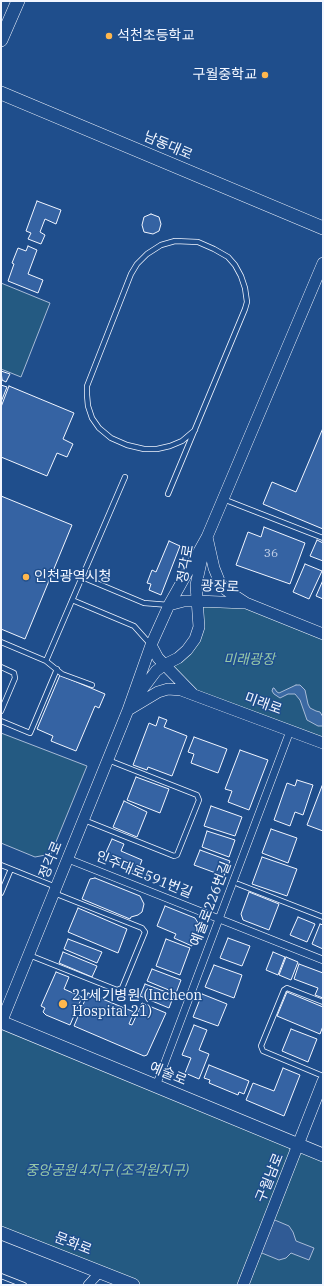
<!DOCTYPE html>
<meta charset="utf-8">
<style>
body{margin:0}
#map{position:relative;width:324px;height:1286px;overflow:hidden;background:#1f4e8c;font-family:"IBM Plex Serif",serif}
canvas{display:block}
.frame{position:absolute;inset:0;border:2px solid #f2f6ff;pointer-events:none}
</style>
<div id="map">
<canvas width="324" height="1286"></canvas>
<div class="frame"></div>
</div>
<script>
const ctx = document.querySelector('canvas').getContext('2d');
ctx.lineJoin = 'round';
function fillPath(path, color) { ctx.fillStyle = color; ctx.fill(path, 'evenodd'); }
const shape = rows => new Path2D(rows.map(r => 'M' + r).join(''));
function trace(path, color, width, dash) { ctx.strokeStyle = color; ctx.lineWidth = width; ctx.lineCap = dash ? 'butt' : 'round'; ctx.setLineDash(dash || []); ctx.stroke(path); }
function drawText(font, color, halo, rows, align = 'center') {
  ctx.font = font + ' "IBM Plex Serif","Noto Sans KR",serif'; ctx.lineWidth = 3; ctx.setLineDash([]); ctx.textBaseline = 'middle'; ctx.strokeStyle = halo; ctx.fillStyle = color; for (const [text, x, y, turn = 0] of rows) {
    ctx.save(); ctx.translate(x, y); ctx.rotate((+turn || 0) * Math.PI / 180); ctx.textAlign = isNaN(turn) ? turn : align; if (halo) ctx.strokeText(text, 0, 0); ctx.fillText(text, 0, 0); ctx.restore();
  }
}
const green = shape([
 [1,283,50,303,21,377,1,369,1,283],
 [197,601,246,603,323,634,323,743,193,694,164,665,195,639,197,601],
 [1,733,87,766,51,854,35,857,1,843,1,733],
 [1,1022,287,1140,293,1158,299,1145,323,1155,323,1285,133,1285,1,1233,1,1022]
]);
const parking = shape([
 [270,1218,289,1226,293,1232,296,1241,314,1248,309,1260,291,1253,286,1258,279,1260,257,1251,270,1218]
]);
const water = shape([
 [296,685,300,685,305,690,308,704,310,708,316,711,320,712,323,717,323,726,318,726,307,720,300,700,295,694,288,694,280,698,274,694,272,691,273,688,274,688,277,692,279,693,296,685]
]);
const building = shape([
 [37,201,61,210,56,224,45,219,40,232,45,235,41,244,28,239,31,233,26,231,37,201],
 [151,214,159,217,161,224,159,231,153,234,144,232,142,225,144,217,151,214],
 [28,246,37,250,28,274,43,280,38,293,8,281,14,264,12,263,18,248,26,251,28,246],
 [1,371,10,374,6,382,2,380,1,371],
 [1,385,7,387,1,402,1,385],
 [9,386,74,413,63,439,73,444,67,457,57,453,47,476,1,457,1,407,9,386],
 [323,428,323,529,263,504,272,482,296,492,323,428],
 [1,496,72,525,25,639,1,629,1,496],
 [264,527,305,543,290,584,236,565,248,532,261,537,264,527],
 [317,540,323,543,323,561,310,556,317,540],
 [169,541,180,546,161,595,149,590,151,584,147,583,152,570,156,572,169,541],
 [305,564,322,571,309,599,293,592,305,564],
 [323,580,323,599,316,596,323,580],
 [60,675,105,694,99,708,95,706,76,751,51,741,53,736,37,729,60,675],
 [159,717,167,720,164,727,187,736,172,776,148,767,147,770,133,765,149,723,156,726,159,717],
 [194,737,227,749,218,773,191,763,194,754,188,752,194,737],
 [240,750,268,760,249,810,228,802,232,791,225,789,240,750],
 [136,777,169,789,160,813,127,800,136,777],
 [297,780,313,785,303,815,295,812,290,826,274,820,287,783,295,786,297,780],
 [322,786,323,786,323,831,307,825,322,786],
 [124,801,147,812,137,837,113,827,124,801],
 [211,806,242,817,235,836,204,826,211,806],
 [271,829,297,838,288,863,262,853,271,829],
 [207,831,235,840,229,857,202,847,207,831],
 [112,839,124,844,121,851,142,860,137,873,103,859,112,839],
 [200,850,230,861,224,876,194,865,200,850],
 [262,857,297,869,287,896,252,884,262,857],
 [95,878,140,896,144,904,142,912,138,915,131,917,130,919,82,899,90,879,95,878],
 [249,892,279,904,269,930,243,920,241,914,249,892],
 [165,906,195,918,200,926,192,946,174,938,176,934,157,926,165,906],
 [78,908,127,929,118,953,68,932,78,908],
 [298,917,315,924,307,942,290,935,298,917],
 [320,924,323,925,323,949,312,944,320,924],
 [228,938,250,946,242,966,220,958,228,938],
 [68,939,102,952,97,963,64,949,68,939],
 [166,939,190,948,180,975,156,966,166,939],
 [63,952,97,966,92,977,59,963,63,952],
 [273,952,285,957,278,975,266,970,273,952],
 [286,957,298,962,291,980,279,975,286,957],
 [299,964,323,973,323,998,315,995,318,988,294,979,299,964],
 [214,965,242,975,234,998,205,987,214,965],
 [152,969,181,980,176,993,147,981,152,969],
 [56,972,69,977,64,989,82,997,70,1025,46,1015,43,1012,45,1008,41,1006,56,972],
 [145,984,174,995,169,1008,140,996,145,984],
 [287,992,323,1007,323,1026,320,1034,277,1016,287,992],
 [88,993,134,1012,129,1024,132,1025,142,1003,166,1013,147,1055,144,1056,74,1026,88,993],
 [202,994,227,1004,218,1026,193,1017,202,994],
 [194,1025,207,1030,199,1050,209,1054,199,1079,185,1073,191,1058,182,1055,194,1025],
 [291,1029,317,1039,308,1062,282,1051,291,1029],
 [209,1065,249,1081,244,1094,239,1092,238,1095,209,1083,210,1080,204,1078,209,1065],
 [283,1068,300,1075,284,1116,246,1100,253,1083,274,1091,283,1068]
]);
const service = shape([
 [168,494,245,309,247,302,245,288,241,276,235,265,228,257,214,249,198,242,175,241,161,245,147,254,137,264,131,274,87,386,87,395,88,406,92,418,99,428,111,438,127,445,144,449,157,449,170,446,182,441,195,430],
 [223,499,323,538],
 [82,577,144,603,169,605],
 [72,600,134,626,151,645],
 [1,642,46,661,62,674,92,685],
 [46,661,125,477],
 [1,667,14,673,15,678,1,711],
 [1,721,30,733,57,669],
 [84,820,174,856,177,855,199,800,197,795,108,760],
 [1,865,56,887],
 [238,884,323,917],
 [1,893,11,869],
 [29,955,117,990,122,988,145,932,142,928,54,893],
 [323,1002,287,988,284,990,261,1046,263,1051,323,1076],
 [1,1276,24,1285]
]);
const pedestrian = shape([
 [68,859,323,960],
 [156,1086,290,731]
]);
const minor = shape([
 [88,1285,100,1272]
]);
const tertiary = shape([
 [207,537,214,568,220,583,226,590,246,603,323,634],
 [169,605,184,601,197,601,244,603],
 [151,645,158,658,192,693],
 [138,695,156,671,164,665,178,658,187,650,195,639,199,627,196,585,203,553],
 [128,710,158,692,168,689,181,690,323,743],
 [1,1023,128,710,151,645,169,605,207,537,323,263],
 [243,1285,323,1081]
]);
const secondary = shape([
 [1,40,18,1],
 [1,93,323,228],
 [1,1022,323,1155],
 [1,1233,133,1285]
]);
const markers = [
 [109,36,4,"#ffb74d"],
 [265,75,4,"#ffb74d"],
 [26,577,4,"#ffb74d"],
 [63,1004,5,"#ffb74d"]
];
const numberNames = [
 ["36",271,554]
];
const poiNames = [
 ["석천초등학교",117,36],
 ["구월중학교",257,75,"right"],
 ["인천광역시청",34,577],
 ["21세기병원 (Incheon",72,996],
 ["Hospital 21)",72,1012]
];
const streetNames = [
 ["남동대로",168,146,23],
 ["정각로",186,564,-80],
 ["광장로",220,587,2],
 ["미래로",263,704,20],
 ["정각로",51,860,-68],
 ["인주대로591번길",144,875,22],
 ["예술로226번길",211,904,-69],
 ["예술로",168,1074,22],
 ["구월남로",270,1178,-68],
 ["문화로",73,1244,21]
];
const parkNames = [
 ["미래광장",249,660],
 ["중앙공원 4지구 (조각원지구)",107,1171]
];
fillPath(green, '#245a82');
trace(green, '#a8bbd7', 1);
fillPath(parking, '#305b95');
trace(parking, '#a8bbd7', 1);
fillPath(water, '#3b69a3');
trace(water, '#a8bbd7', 1);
fillPath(building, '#3563a3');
trace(building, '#f2f6ff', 1);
trace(service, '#f2f6ff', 6);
trace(pedestrian, '#f2f6ff', 8);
trace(minor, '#f2f6ff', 10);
trace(tertiary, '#f2f6ff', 12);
trace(secondary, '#f2f6ff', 14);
trace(service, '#1f4e8c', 4.5);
trace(pedestrian, '#1f4e8c', 7);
trace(minor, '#1f4e8c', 9);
trace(tertiary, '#1f4e8c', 11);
trace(secondary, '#1f4e8c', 13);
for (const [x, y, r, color] of markers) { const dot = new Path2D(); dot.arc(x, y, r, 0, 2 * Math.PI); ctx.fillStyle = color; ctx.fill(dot); trace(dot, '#1f4e8c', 1.5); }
drawText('12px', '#c3d1e8', null, numberNames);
drawText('14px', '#f2f6ff', '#1f4e8c', poiNames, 'left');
drawText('14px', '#f2f6ff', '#1f4e8c', streetNames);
drawText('italic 14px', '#97c8a6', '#1f4e8c', parkNames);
</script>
